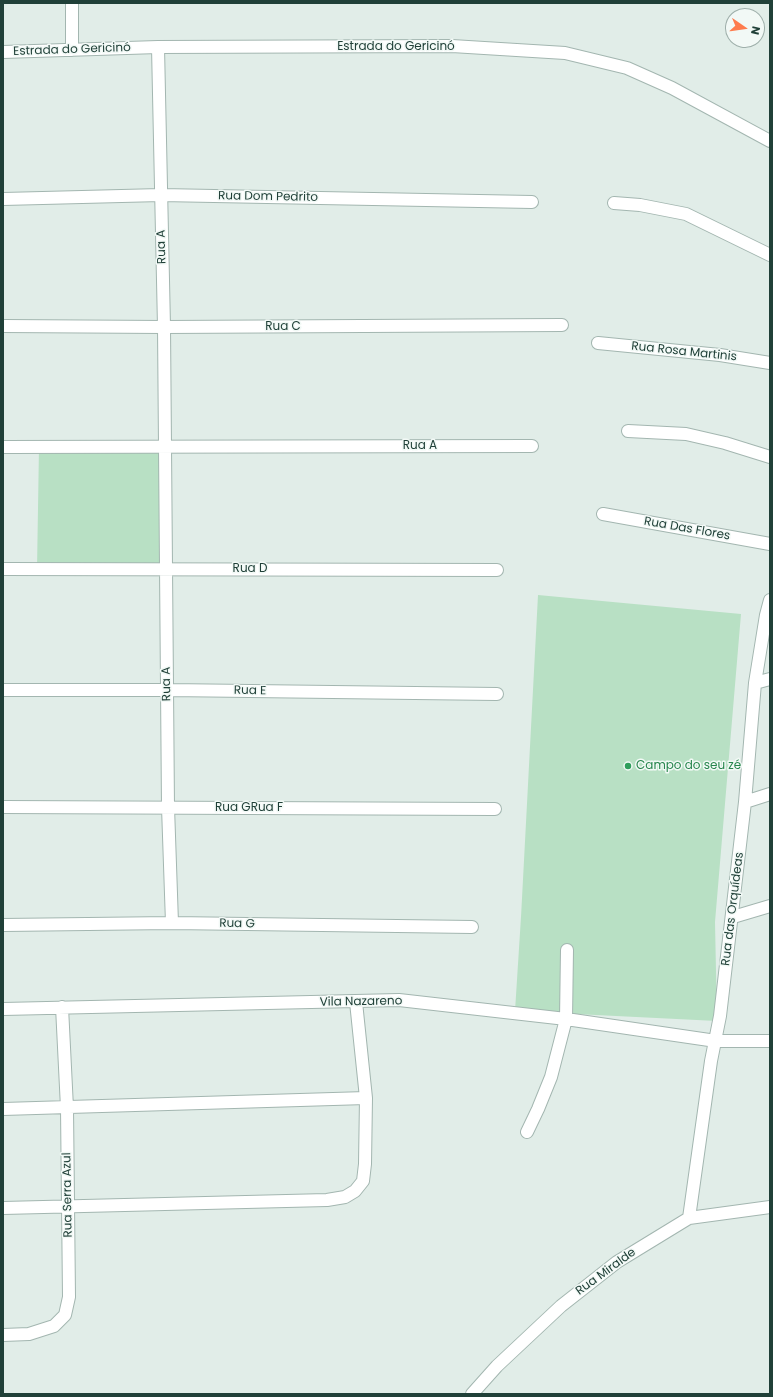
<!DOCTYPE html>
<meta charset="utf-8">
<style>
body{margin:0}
#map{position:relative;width:773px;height:1397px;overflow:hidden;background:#e1ede8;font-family:Poppins,sans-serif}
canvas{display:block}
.frame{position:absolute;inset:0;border:4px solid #204038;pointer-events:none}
.north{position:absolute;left:725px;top:8px;width:40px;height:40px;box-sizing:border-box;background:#f2f9f6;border:1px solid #9eafaa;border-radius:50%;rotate:103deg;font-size:11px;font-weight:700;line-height:16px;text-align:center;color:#204038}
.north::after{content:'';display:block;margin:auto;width:14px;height:18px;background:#fe7c4e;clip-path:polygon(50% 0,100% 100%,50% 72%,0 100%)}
</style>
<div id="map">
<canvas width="773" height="1397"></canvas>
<div class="frame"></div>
<div class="north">N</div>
</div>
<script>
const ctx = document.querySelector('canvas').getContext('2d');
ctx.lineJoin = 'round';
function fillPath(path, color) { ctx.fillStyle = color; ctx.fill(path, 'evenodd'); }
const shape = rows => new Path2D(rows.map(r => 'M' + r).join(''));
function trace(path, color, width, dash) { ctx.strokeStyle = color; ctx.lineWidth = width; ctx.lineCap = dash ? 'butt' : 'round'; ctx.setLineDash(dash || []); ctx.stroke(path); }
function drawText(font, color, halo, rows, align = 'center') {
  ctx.font = font + ' Poppins,sans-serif'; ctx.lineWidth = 3; ctx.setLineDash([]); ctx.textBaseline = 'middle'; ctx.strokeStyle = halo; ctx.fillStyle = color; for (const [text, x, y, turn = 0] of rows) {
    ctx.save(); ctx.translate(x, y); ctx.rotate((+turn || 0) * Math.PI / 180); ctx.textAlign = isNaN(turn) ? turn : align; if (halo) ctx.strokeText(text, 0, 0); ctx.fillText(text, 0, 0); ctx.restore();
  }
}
const green = shape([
 [164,446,166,568,37,569,39,447],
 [538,595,741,614,715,922,717,1021,515,1011,521,917]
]);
const minor = shape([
 [158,47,164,327,168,807,172,923],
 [72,50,72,3],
 [3,52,158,47,452,46,565,53,627,68,672,88,770,141],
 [3,199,161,195,532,202],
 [614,203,640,205,686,214,770,255],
 [3,326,164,327,562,325],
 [598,343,720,355,770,363],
 [628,431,686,434,725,443,770,457],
 [3,447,532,446],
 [603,514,770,544],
 [3,569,497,570],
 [755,683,770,679],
 [3,690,168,690,497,694],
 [745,802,770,794],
 [3,807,495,809],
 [733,917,770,906],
 [3,925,172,923,472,927],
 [3,1009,399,1000,566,1019,716,1041,770,1041],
 [3,1109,366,1098],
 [527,1132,538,1109,551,1077,566,1019,567,950],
 [3,1208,327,1200,345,1197,355,1191,363,1181,365,1164,366,1098,356,1002],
 [689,1218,711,1061,720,1016,745,802,755,683,766,615,770,600],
 [3,1335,29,1334,54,1326,65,1315,69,1297,67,1108,62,1007],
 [472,1394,497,1366,561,1306,617,1262,689,1218,770,1207]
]);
const markers = [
 [628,766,4,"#2e9e5b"]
];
const streetNames = [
 ["Estrada do Gericinó",396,47],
 ["Estrada do Gericinó",72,50,-2],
 ["Rua Dom Pedrito",268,197,1],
 ["Rua A",162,247,-92],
 ["Rua C",283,327],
 ["Rua Rosa Martinis",684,352,6],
 ["Rua A",420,446],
 ["Rua Das Flores",687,529,10],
 ["Rua D",250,569],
 ["Rua A",167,684,-91],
 ["Rua E",250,691,1],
 ["Rua GRua F",249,808],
 ["Rua das Orquídeas",733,909,-83],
 ["Rua G",237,924,1],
 ["Vila Nazareno",361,1002,-1],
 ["Rua Serra Azul",68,1195,-91],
 ["Rua Miralde",606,1272,-36]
];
const leisureNames = [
 ["Campo do seu zé",636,766]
];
fillPath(green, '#b8e0c4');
trace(minor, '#a3b6b0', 14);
trace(minor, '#fff', 12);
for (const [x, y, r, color] of markers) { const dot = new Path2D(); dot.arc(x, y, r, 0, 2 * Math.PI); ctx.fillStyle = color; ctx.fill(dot); trace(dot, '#f2f9f6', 1.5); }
drawText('12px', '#204038', '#f2f9f6', streetNames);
drawText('12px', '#27864d', '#f2f9f6', leisureNames, 'left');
</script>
